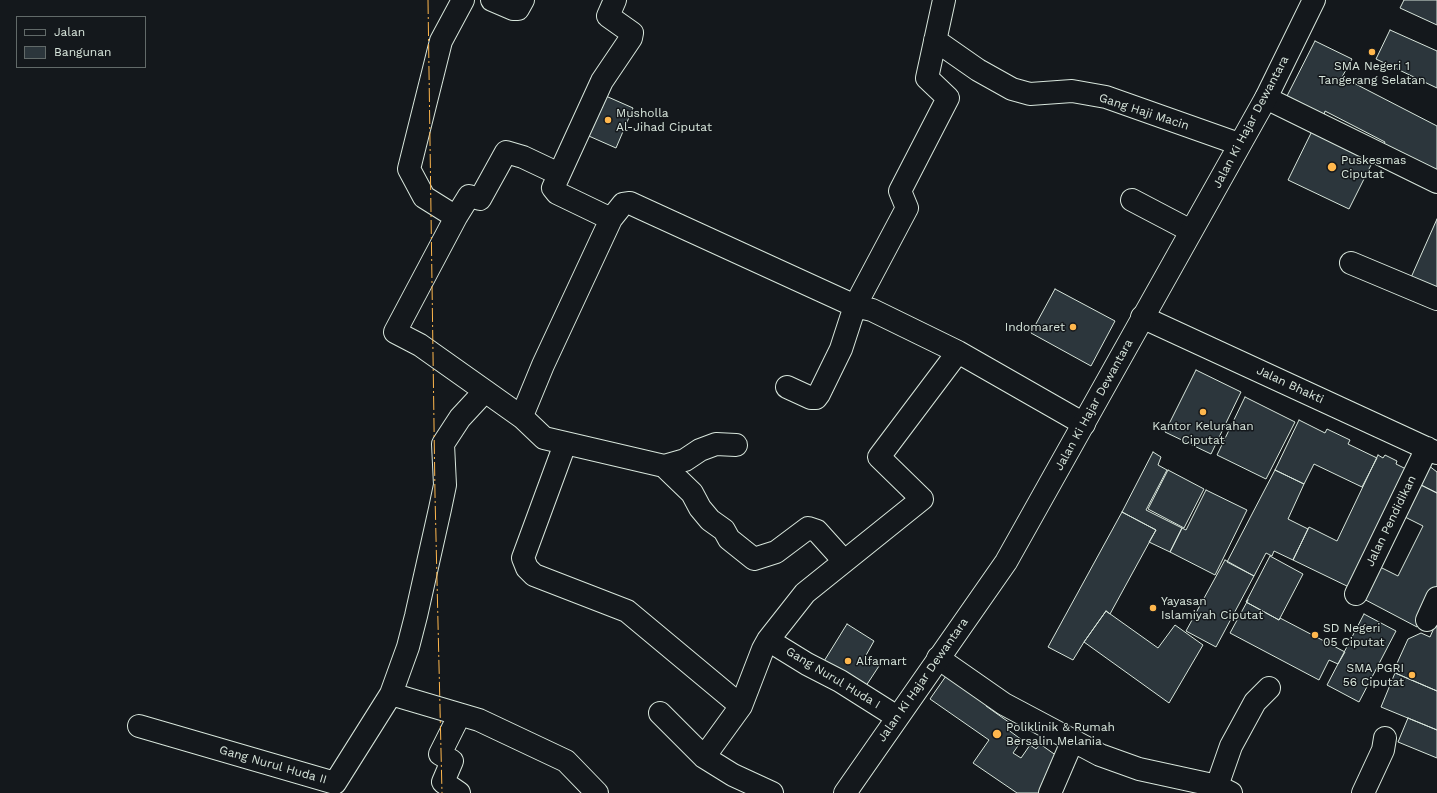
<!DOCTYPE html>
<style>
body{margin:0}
#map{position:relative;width:1437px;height:793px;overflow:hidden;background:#14181c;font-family:"Work Sans",sans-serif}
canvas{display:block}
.legend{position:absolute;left:16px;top:16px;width:130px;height:52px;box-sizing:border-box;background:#14181c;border:1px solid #626a69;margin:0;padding:5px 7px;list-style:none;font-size:12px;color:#d8e6dc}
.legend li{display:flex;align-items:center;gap:8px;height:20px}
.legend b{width:20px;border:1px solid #626a69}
</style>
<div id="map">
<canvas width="1437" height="793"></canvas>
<ul class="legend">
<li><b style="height:5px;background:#14181c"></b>Jalan</li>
<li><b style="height:11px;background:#2c363c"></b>Bangunan</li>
</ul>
</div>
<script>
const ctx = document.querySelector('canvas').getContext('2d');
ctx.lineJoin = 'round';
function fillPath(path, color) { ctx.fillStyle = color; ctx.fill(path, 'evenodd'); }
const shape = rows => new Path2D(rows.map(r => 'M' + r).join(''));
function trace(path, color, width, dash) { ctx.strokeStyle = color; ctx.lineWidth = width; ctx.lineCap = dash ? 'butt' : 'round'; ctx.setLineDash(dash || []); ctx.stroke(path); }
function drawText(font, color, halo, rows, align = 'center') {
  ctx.font = font + ' "Work Sans",sans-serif'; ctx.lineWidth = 3; ctx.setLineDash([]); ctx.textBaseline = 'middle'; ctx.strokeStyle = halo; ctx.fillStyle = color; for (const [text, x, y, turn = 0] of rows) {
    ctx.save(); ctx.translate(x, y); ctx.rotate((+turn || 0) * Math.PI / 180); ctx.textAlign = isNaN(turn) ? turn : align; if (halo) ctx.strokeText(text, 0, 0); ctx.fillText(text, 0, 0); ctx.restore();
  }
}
const building = shape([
 [1404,0,1437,0,1437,25,1400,8,1404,0],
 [1390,30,1437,51,1437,88,1376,59,1390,30],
 [1315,41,1352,59,1342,77,1437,126,1437,170,1384,144,1385,142,1325,111,1324,115,1287,96,1315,41],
 [599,93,633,108,616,148,582,133,599,93],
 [1315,125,1376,155,1349,209,1288,180,1315,125],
 [1437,219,1437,294,1409,282,1437,219],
 [1055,289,1115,321,1091,366,1031,333,1055,289],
 [1196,370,1241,392,1211,454,1165,432,1196,370],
 [1245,397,1295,422,1266,479,1217,455,1245,397],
 [1299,420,1325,433,1327,429,1350,440,1348,444,1377,458,1362,487,1314,464,1304,484,1275,470,1299,420],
 [1153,452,1161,457,1158,465,1167,470,1146,510,1182,528,1170,552,1149,542,1156,530,1122,512,1153,452],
 [1378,455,1383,458,1385,455,1397,461,1396,464,1408,470,1351,588,1293,560,1309,527,1337,541,1378,455],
 [1424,462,1437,472,1437,493,1417,483,1424,462],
 [1168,470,1204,489,1184,528,1148,509,1168,470],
 [1275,470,1304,484,1288,519,1308,529,1293,560,1274,551,1272,556,1266,553,1254,576,1227,562,1275,470],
 [1417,483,1437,493,1437,587,1417,627,1360,597,1376,565,1398,576,1423,526,1401,515,1417,483],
 [1206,490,1247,510,1215,575,1170,552,1182,528,1186,530,1206,490],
 [1122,512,1156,530,1110,614,1106,611,1084,642,1073,660,1048,647,1122,512],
 [1270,556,1303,574,1279,620,1246,602,1270,556],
 [1225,560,1254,576,1216,647,1186,631,1225,560],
 [1248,600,1246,602,1279,620,1280,618,1345,652,1338,664,1329,660,1319,680,1230,633,1248,600],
 [1106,611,1158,648,1175,625,1203,645,1169,703,1084,642,1106,611],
 [1364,614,1396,631,1359,702,1327,685,1364,614],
 [1437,621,1437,691,1393,672,1408,639,1421,633,1430,637,1437,621],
 [847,624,874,641,865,657,879,666,862,692,821,666,847,624],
 [1395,673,1437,691,1437,730,1381,707,1395,673],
 [946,676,987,704,986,706,1010,723,1007,729,1022,740,1013,753,1021,758,1030,745,1036,749,1040,744,1057,756,1044,793,1017,793,973,763,989,740,930,699,946,676],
 [1408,718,1437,730,1437,758,1398,742,1408,718]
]);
const minor = shape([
 [492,0,513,9,518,9,523,0],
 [935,40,978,70,1012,89,1030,94,1072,91,1106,97,1239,144],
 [1266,98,1437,182],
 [1132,200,1191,231],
 [456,217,424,197,409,169,441,41,463,0],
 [611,219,557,193,553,188,602,81,631,38,632,33,608,16,615,0],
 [1351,263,1437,299],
 [1142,317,1437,453],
 [787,387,811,398,816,398,819,394,841,349,855,306,907,208,900,191,948,98,927,78,944,0],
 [485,391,420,345,395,332,456,217,469,196,480,199,506,152,523,157,559,174],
 [565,444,523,558,527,568,534,575,627,611,741,706],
 [736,445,716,444,700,450,685,460,664,466,544,438,523,418,524,411,543,365,611,219,623,204,630,203,643,209,855,306,872,310,958,352,1084,424],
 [664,466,692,493,700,508,710,520,724,530,729,539,754,559,776,552,808,528,817,531,844,561],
 [1356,594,1427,448],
 [1427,620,1437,598],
 [768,640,807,664,840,681,897,717],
 [938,658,1004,704,1100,755,1139,769,1217,786,1231,793],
 [391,694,408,647,416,616,440,509,445,485,443,444,460,418,485,391,523,418],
 [660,713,704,757,733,775,772,793],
 [139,726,335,783,391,694,479,720,566,761,597,793],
 [704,757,741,706,763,649,768,640,805,593,922,499,879,457,958,352],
 [1217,786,1231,746,1255,702,1269,688],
 [459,793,443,782,452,761,440,754,459,716],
 [1050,793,1072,742],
 [1363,793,1383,750,1385,738]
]);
const major = shape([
 [845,793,1006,562,1266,98,1314,0]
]);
const power = shape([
 [428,0,435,495,442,793]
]);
const markers = [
 [1372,52,4,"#ffb74d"],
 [608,120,4,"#ffb74d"],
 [1332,167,5,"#ffb74d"],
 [1073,327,4,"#ffb74d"],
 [1203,412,4,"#ffb74d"],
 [1153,608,4,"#ffb74d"],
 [1315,635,4,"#ffb74d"],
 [848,661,4,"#ffb74d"],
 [1412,675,4,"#ffb74d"],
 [997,734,5,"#ffb74d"]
];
const poiNames = [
 ["SMA Negeri 1",1372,66,"center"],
 ["Tangerang Selatan",1372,80,"center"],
 ["Musholla",616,113],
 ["Al-Jihad Ciputat",616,127],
 ["Puskesmas",1341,160],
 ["Ciputat",1341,174],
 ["Indomaret",1065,327,"right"],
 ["Kantor Kelurahan",1203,426,"center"],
 ["Ciputat",1203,440,"center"],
 ["Yayasan",1161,601],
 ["Islamiyah Ciputat",1161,615],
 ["SD Negeri",1323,628],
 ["05 Ciputat",1323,642],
 ["Alfamart",856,661],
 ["SMA PGRI",1404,668,"right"],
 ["56 Ciputat",1404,682,"right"],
 ["Poliklinik & Rumah",1006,727],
 ["Bersalin Melania",1006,741]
];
const streetNames = [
 ["Gang Haji Macin",1144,112,18],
 ["Jalan Ki Hajar Dewantara",1251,122,-62],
 ["Jalan Bhakti",1290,385,25],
 ["Jalan Ki Hajar Dewantara",1094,405,-61],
 ["Jalan Pendidikan",1391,521,-64],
 ["Gang Nurul Huda I",833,678,31],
 ["Jalan Ki Hajar Dewantara",923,680,-55],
 ["Gang Nurul Huda II",273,765,16]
];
fillPath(building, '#2c363c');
trace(building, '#d8e6dc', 1);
trace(minor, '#d8e6dc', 24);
trace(major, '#d8e6dc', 24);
trace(minor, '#14181c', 22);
trace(major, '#14181c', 22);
trace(power, '#ffb74d', 1, [14, 3, 2, 3]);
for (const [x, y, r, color] of markers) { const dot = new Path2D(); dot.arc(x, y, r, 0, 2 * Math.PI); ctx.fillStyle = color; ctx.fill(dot); trace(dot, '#14181c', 1.5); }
drawText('12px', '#d8e6dc', '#14181c', poiNames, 'left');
drawText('12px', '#d8e6dc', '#14181c', streetNames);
</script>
